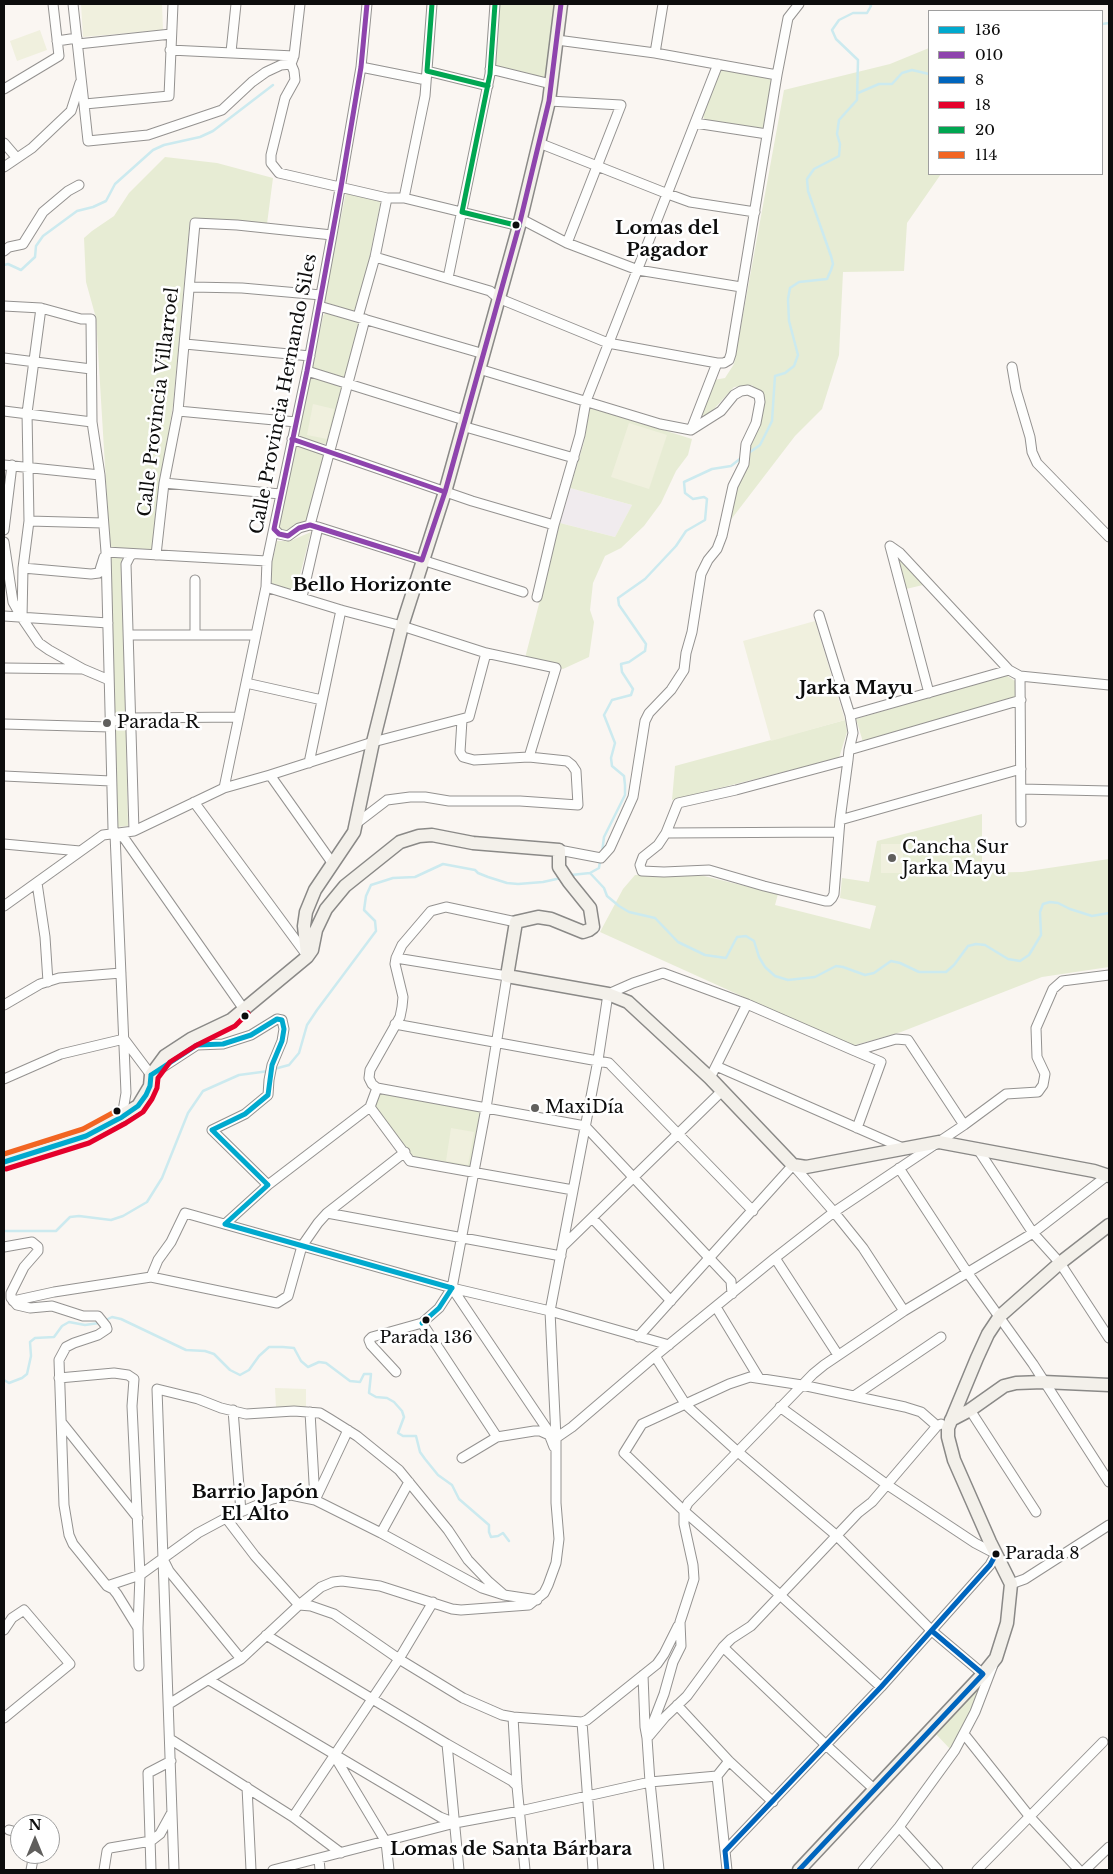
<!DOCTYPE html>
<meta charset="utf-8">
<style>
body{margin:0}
#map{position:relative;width:1113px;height:1874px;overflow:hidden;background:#faf6f2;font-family:"Libre Baskerville",serif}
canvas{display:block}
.frame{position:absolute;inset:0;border:5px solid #0d0d0d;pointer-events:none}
.legend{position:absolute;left:928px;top:10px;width:175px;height:165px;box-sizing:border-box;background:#fff;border:1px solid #9e9e9e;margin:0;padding:6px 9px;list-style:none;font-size:15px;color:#0d0d0d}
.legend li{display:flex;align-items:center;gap:10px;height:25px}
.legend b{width:25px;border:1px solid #9e9e9e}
.north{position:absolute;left:10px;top:1814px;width:50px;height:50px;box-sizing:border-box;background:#fff;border:1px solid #9e9e9e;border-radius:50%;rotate:0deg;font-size:14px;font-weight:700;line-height:20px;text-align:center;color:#0d0d0d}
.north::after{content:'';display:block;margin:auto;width:18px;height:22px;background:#605f5d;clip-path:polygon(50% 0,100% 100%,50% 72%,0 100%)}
</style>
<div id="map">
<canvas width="1113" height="1874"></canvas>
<div class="frame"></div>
<ul class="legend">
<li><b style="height:6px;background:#00a9ce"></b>136</li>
<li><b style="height:6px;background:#8e44ad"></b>010</li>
<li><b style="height:6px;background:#0065bd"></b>8</li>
<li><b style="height:6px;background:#e4002b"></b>18</li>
<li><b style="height:6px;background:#00a651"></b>20</li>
<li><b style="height:6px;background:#f26522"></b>114</li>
</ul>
<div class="north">N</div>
</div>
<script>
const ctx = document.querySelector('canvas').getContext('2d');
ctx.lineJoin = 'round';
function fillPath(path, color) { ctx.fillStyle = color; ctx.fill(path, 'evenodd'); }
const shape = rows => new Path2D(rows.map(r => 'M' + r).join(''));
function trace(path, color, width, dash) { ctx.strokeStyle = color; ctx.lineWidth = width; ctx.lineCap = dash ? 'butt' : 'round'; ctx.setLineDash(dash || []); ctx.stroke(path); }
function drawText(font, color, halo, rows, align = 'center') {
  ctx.font = font + ' "Libre Baskerville",serif'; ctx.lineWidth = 5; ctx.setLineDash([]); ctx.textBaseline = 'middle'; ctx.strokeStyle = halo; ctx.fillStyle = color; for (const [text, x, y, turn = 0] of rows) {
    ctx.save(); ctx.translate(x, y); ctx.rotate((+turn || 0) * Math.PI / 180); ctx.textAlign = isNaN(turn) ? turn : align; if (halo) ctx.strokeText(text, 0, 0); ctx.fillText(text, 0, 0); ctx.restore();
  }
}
const industrial = shape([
 [570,488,632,505,615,537,560,523]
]);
const green = shape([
 [498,4,554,5,546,80,495,67],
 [929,48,929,174,941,174,907,223,904,271,843,272,839,355,822,409,795,436,723,530,764,401,752,385,734,387,695,430,714,380,725,378,734,364,784,90,890,64],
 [723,69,771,77,772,79,765,128,762,130,704,120,703,114,719,74],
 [165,157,217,163,273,178,267,224,218,220,190,220,173,405,160,484,152,549,110,548,96,318,86,282,84,238,92,231,114,216,129,193],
 [346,192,381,201,369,260,356,312,324,302],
 [326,312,360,322,346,378,344,378,313,369,313,366,323,316],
 [313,377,344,387,329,445,300,438,297,435,309,379],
 [590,407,692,439,688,455,676,471,661,503,644,526,621,548,605,556,593,583,590,610,594,622,589,657,563,669,525,658,560,523,615,537,632,505,570,488,584,442],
 [295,446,325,454,306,522,298,523,285,531,278,528],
 [311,532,296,591,271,585,272,562,277,541,290,541],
 [111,556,122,556,128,826,117,827],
 [898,558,923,585,906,589],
 [1006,675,1015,681,1015,697,863,742,856,719],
 [845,720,847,732,839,758,672,800,675,766],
 [982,814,982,863,974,873,1022,872,1109,859,1109,967,1042,977,901,1032,852,1046,600,932,623,889,635,875,704,876,778,894,775,905,870,929,876,906,840,898,842,878,869,882,877,841],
 [378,1091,481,1109,470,1167,414,1157,375,1109],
 [984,1682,964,1728,951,1750,934,1732]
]);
const pitch = shape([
 [81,4,162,4,163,30,83,37],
 [40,30,47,50,17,61,10,41],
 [313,404,334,409,327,439,307,435],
 [629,423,667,435,649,489,611,477],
 [815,621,845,720,771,741,743,641],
 [881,844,903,844,903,873,881,873],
 [451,1128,474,1132,468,1165,446,1161],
 [275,1388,306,1389,306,1408,276,1407]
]);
const stream = shape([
 [1102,24,1109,23],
 [858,93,879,84,892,84,902,73,912,70,929,74],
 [4,265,8,264,21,270,35,257,36,246,43,236,77,211,93,207,106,201,115,184,153,150,164,145,200,137,213,131,273,85],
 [750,452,760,445,772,421,775,376,785,373,794,366,798,355,789,321,788,299,790,288,799,282,827,279,831,270,833,264,831,256,808,191,807,179,814,169,839,156,840,144,837,134,839,120,857,100,858,60,836,39,832,30,839,20,853,13,867,13,871,6,870,4],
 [602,853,604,837,625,795,625,785,624,776,612,766,611,758,615,743,604,715,612,700,631,695,633,689,622,672,621,664,629,662,645,651,646,644,619,605,618,598,645,579,676,546,686,531,705,520,707,499,704,497,693,499,685,493,684,482,712,469,731,466,741,458],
 [590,873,604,888,607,896,619,906,629,912,655,918,678,942,705,955,726,958,737,937,746,936,754,941,759,957,765,967,775,976,788,980,815,977,836,966,843,967,865,975,874,973,891,961,900,963,919,972,946,972,954,965,968,946,976,944,985,945,1008,959,1020,961,1029,955,1041,935,1040,912,1043,904,1050,902,1058,903,1070,909,1092,916,1109,913],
 [571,875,590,873,599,868,600,861],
 [274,1069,289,1065,299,1053,307,1025,317,1010,376,931,375,921,364,910,366,896,371,885,393,878,415,877,443,864,475,870,478,873,488,877,507,883,518,884,543,882,561,878],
 [4,1231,56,1231,70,1217,79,1216,111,1220,123,1216,147,1202,162,1178,188,1113,203,1091,239,1075,269,1071],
 [104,1321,112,1317,121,1319,186,1350,205,1351,214,1354,230,1370,240,1375,249,1370,259,1356,269,1347,283,1347,294,1348,301,1361,308,1367,319,1362,326,1363,350,1381,360,1382,364,1374,371,1374,369,1393,376,1397,387,1398,394,1402,402,1411,404,1417,398,1433,403,1436,416,1436,420,1452,425,1459,438,1475,452,1485,459,1499,489,1525,489,1532,491,1537,498,1536,503,1533,509,1541],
 [4,1380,9,1383,22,1378,27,1374,31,1356,30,1342,35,1338,54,1337,62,1326,69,1322,85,1325,99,1323]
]);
const street = shape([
 [73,4,88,141,148,135,222,110,252,82,266,72,281,65,291,64],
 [300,4,294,56,291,64,294,71,295,80,285,98,271,155,271,163,279,173,387,198,404,198,519,226],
 [557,40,655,53,777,75],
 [57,41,77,38],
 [78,44,171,34],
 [170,50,294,56],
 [231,52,236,4],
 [655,53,663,4],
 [361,67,426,80],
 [490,69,551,84],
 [427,71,488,86],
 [4,89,59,56,53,4],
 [549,101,621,105,567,243],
 [85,104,169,96,173,4],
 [695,123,767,134],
 [4,143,16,157],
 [539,143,668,194,690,202,755,212],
 [4,167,32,148,71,111,80,83],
 [404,198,425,96,432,4],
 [521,219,567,243,638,270,741,287],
 [4,251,9,247,23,244,43,212,68,191,79,185],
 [375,257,490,291,498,298,608,343,717,363],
 [448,278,490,74,495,4],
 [191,287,242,288,321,295],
 [4,306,41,308,81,319,91,319,92,422,100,475,106,552,113,829,115,834,126,1093,122,1117],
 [319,306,484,354],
 [41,308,27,413,29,521,23,568,22,618,39,643,49,650,83,669,109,680],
 [358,317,375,257,387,198],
 [185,344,310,356],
 [4,358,91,369],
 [1012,367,1016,390,1030,437,1032,452,1037,463,1109,537],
 [479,369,660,424,691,430],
 [307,371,464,420],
 [4,411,92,422],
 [178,411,296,422],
 [462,426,574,458],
 [691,430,717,363,724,363,729,360,731,354,777,75,788,18,799,4],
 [292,439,472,501,554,525],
 [4,465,100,475],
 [164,483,280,494],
 [29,521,103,523],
 [310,525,365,319],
 [274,529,279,534,288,536,299,528,310,525,318,527,523,592],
 [4,530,12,465],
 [4,542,13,602,22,618],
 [890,546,900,553,1009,670,1020,676,1109,685],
 [890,546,929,693],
 [106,552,267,561],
 [133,554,130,556,126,564,134,831],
 [156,555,164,483,178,411,195,223,237,225,332,235],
 [23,568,91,574,99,573,104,557],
 [266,587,341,610,402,626,486,653,556,668,529,757],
 [302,597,318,527],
 [537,597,554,525,580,435,586,401,718,64],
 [819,615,850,715,853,733,849,750,848,760,840,820,834,894,832,898,829,901,825,901,764,886,709,870,664,872,642,871,640,865,643,857,658,845,666,833,678,803,736,790,848,760],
 [4,616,108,623],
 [129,635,256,635],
 [195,635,195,580],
 [4,668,83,669],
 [1020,676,1021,822],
 [246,683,322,700],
 [850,715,1009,670],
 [110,722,131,718,239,717],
 [4,724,110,727],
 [849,750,1021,700],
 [309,763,341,610],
 [270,775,333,864],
 [4,776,111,781],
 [224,788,266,587,267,561,307,371,332,235,361,67,367,4],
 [1021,789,1109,791],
 [194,802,306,954],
 [840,820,1021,769],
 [357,823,387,800,410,797,425,797,449,801,520,801,578,805,576,771,572,765,567,761,529,757,474,760,463,757,460,752,462,720],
 [666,833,839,832],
 [115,834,124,838,243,1008],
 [4,844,80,851],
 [559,850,601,858,610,848,633,797,645,721,649,713,671,690,684,670,686,653,692,632,701,574,708,560,717,549,722,536,733,486,744,464,746,444,756,423,760,402,759,395,748,390,741,391,734,395,721,411,691,430],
 [37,883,45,937,48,982],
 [4,906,103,835,134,831,224,788,270,775,373,742,469,717,486,653],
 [516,922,446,907,431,911,402,945,396,958,395,964,403,997,402,1007,400,1017,370,1070,369,1078,372,1084,377,1088,585,1126,731,1281,732,1294],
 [396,958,507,976,486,1108,452,1288,439,1308,422,1323,372,1337,369,1340,371,1345,396,1372],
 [4,1005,40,984,59,978,121,973],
 [395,1024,609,1063,753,1211],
 [855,1051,881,1062,857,1128],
 [716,1066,903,1148],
 [710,1078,747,1004],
 [4,1079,61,1054,124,1039,151,1075,197,1045,223,1044,251,1035,277,1019,282,1020,284,1029,282,1041,272,1065,269,1080,268,1095,245,1114,212,1130,268,1185],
 [370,1107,410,1161,573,1190],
 [977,1148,1033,1233,1060,1263,1109,1338],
 [405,1152,327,1213,561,1256],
 [899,1168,967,1272,1033,1364,1109,1482],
 [592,1218,671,1301],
 [225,1224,268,1185,370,1107,377,1088],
 [563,1246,722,1091],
 [4,1247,32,1242,38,1247,38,1251,24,1267,11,1293,11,1298,17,1305,30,1308,52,1306,83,1316,98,1316,106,1326,107,1329,98,1335,74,1343,66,1347,59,1360,64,1505,69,1535,73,1544,107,1586,113,1589,117,1594,138,1628],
 [775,1258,838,1355],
 [151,1277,158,1260,171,1242,185,1213,452,1288,550,1311,669,1345],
 [452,1288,547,1429,554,1447],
 [13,1301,54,1292,151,1277,277,1303,288,1296,302,1246,318,1223,327,1213],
 [716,1307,759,1378],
 [422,1323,497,1437,462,1458],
 [638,1337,793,1165,834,1212,863,1248,904,1311],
 [655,1356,686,1405,738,1452,837,1536,932,1631,983,1674],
 [59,1378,114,1373,128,1375,134,1379,132,1406,140,1575,138,1628,139,1666],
 [854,1396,941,1337],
 [233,1410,241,1512],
 [970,1410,1036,1512],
 [310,1412,315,1500,348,1430],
 [62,1423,138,1518],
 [497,1437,534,1431,540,1431,549,1435],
 [556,1438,572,1427,655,1356,775,1258,834,1212,964,1125,1006,1094,1038,1092,1043,1085,1045,1074,1037,1057,1036,1028,1053,989,1062,981,1109,975],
 [226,1518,255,1556,299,1605,311,1606,334,1614,399,1659,463,1698,502,1715,513,1717,582,1722,587,1720,657,1664,664,1654,678,1626],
 [381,1533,409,1482],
 [164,1561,169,1571,241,1659],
 [1011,1584,1025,1579,1109,1525],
 [107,1586,140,1575,198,1533,226,1518,272,1499,291,1495,315,1500,381,1533,482,1588,504,1595,537,1600],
 [4,1630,12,1618,24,1610,70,1664,4,1718],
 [266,1635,447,1744,512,1781,517,1786],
 [723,1647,826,1745,875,1790],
 [643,1675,645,1727,647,1738,650,1782,659,1870],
 [209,1680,440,1817,455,1823],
 [881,1687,780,1595,684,1511,624,1453,642,1424,729,1384,750,1377,802,1385,905,1407,921,1412,937,1426],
 [169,1704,241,1659,299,1605,321,1587,333,1582,342,1581,380,1586,452,1609,461,1610,529,1605,544,1593,548,1585,556,1563,559,1539,556,1503,556,1438,550,1311,598,1060,608,994,633,983,663,973,747,1004,855,1051,896,1039,908,1040,964,1125],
 [677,1705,729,1761,773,1802],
 [513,1717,517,1786,525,1870],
 [582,1722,593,1870],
 [964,1734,1030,1817,1079,1870],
 [649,1736,665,1717,687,1696,723,1647,731,1639,751,1626,858,1513,872,1502,937,1426,941,1424],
 [647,1738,664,1694,673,1662,681,1646,680,1622,694,1579,693,1565,684,1524,684,1511,688,1503,813,1374,824,1365,904,1311,1033,1233,1108,1175],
 [170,1739,293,1817,341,1853],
 [447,1744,459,1870],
 [335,1757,386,1842,389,1870],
 [717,1776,727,1870],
 [247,1787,251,1870],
 [293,1817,399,1659,433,1602],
 [899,1827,938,1870],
 [9,1830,20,1833],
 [725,1851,881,1687,990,1565,996,1554,975,1543,886,1484,780,1407],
 [319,1859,320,1870],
 [31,1870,34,1854],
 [104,1870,107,1851,110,1848,151,1841,160,1834,171,1814],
 [151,1870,148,1773,171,1761],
 [174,1870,157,1389,198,1399,221,1408,246,1414,294,1411,320,1413,330,1419,357,1436,399,1470,448,1530,468,1560,489,1582,504,1595],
 [273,1870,455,1823,520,1811,650,1782,717,1776,729,1761],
 [863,1870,899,1827,955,1750,975,1712,993,1665],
 [977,1870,1103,1742],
 [1085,1870,1109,1847]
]);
const secondary = shape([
 [307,955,304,926,306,912,315,890,354,832,373,742,402,626,445,492,519,226,549,101,561,4],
 [4,1162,61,1145,86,1136,138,1106,150,1086,151,1075,165,1056,191,1039,231,1020,307,957,312,950,316,930,326,909,345,886,400,842,419,836,432,835,473,843,559,850,559,867,569,882,590,908,593,927,589,930,583,932,551,919,538,917,516,922,507,976,608,994,628,1002,710,1078,793,1165,806,1167,939,1142,1094,1171,1109,1176],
 [951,1420,970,1410,1004,1386,1016,1383,1043,1382,1109,1385],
 [799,1870,983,1674,996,1658,1007,1623,1011,1584,990,1542,954,1460,948,1437,948,1428,977,1358,988,1334,1000,1316,1060,1263,1109,1225]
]);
const bus1 = shape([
 [151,1075,197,1045,223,1044,251,1035,277,1019,282,1020,284,1029,282,1041,272,1065,268,1095,245,1114,212,1130],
 [212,1130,268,1185],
 [4,1162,86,1136,122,1117,138,1106,146,1095,150,1086,151,1075],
 [225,1224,452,1288],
 [225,1224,268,1185],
 [422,1323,439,1308,452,1288]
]);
const bus2 = shape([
 [367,4,361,67,341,187,307,371,274,529,279,534,288,536,299,528,310,525,422,560,445,492,519,226,549,101,561,4],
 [292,439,445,492]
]);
const bus3 = shape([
 [727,1870,725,1851,881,1687,990,1565,996,1554],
 [799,1870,983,1674,932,1631]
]);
const bus4 = shape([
 [6,1169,89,1143,126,1123,143,1112,152,1099,157,1088,158,1078,170,1062,195,1046,235,1026,248,1013]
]);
const bus5 = shape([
 [432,4,427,71,488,86],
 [462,212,490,74,495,4],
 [462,212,519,226]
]);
const bus6 = shape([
 [4,1154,83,1129,118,1110]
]);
const markers = [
 [516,225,4.5,"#0d0d0d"],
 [107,723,5,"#605f5d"],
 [892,858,5,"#605f5d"],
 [245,1016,4.5,"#0d0d0d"],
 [535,1108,5,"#605f5d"],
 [117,1111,4.5,"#0d0d0d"],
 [426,1320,4.5,"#0d0d0d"],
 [996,1554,4.5,"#0d0d0d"]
];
const busNames = [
 ["Parada 136",426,1338],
 ["Parada 8",1005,1554,"left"]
];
const streetNames = [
 ["Calle Provincia Hernando Siles",284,394,-79],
 ["Calle Provincia Villarroel",159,402,-83]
];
const poiNames = [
 ["Parada R",117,723],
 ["Cancha Sur",902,848],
 ["Jarka Mayu",902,869],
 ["MaxiDía",545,1108]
];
const neighbourhoodNames = [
 ["Lomas del",667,229],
 ["Pagador",667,251],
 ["Bello Horizonte",372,586],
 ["Jarka Mayu",856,689],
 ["Barrio Japón",255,1493],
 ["El Alto",255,1515],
 ["Lomas de Santa Bárbara",511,1850]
];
fillPath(industrial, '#f0ebee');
fillPath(green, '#e7ecd4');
fillPath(pitch, '#f0f0de');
trace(stream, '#cceaef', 2.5);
trace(street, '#949290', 11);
trace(secondary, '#8a8987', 15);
trace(street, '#fefefd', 9);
trace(secondary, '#f3f0ea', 12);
trace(bus1, '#00a9ce', 5);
trace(bus2, '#8e44ad', 5);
trace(bus3, '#0065bd', 5);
trace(bus4, '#e4002b', 5);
trace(bus5, '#00a651', 5);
trace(bus6, '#f26522', 5);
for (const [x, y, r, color] of markers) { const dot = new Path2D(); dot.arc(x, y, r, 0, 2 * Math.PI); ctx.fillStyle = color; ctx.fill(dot); trace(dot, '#fff', 2); }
drawText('17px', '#0d0d0d', '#fff', busNames);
drawText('18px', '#0d0d0d', '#fff', streetNames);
drawText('18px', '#0d0d0d', '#fff', poiNames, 'left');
drawText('bold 19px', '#0d0d0d', '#fff', neighbourhoodNames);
</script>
